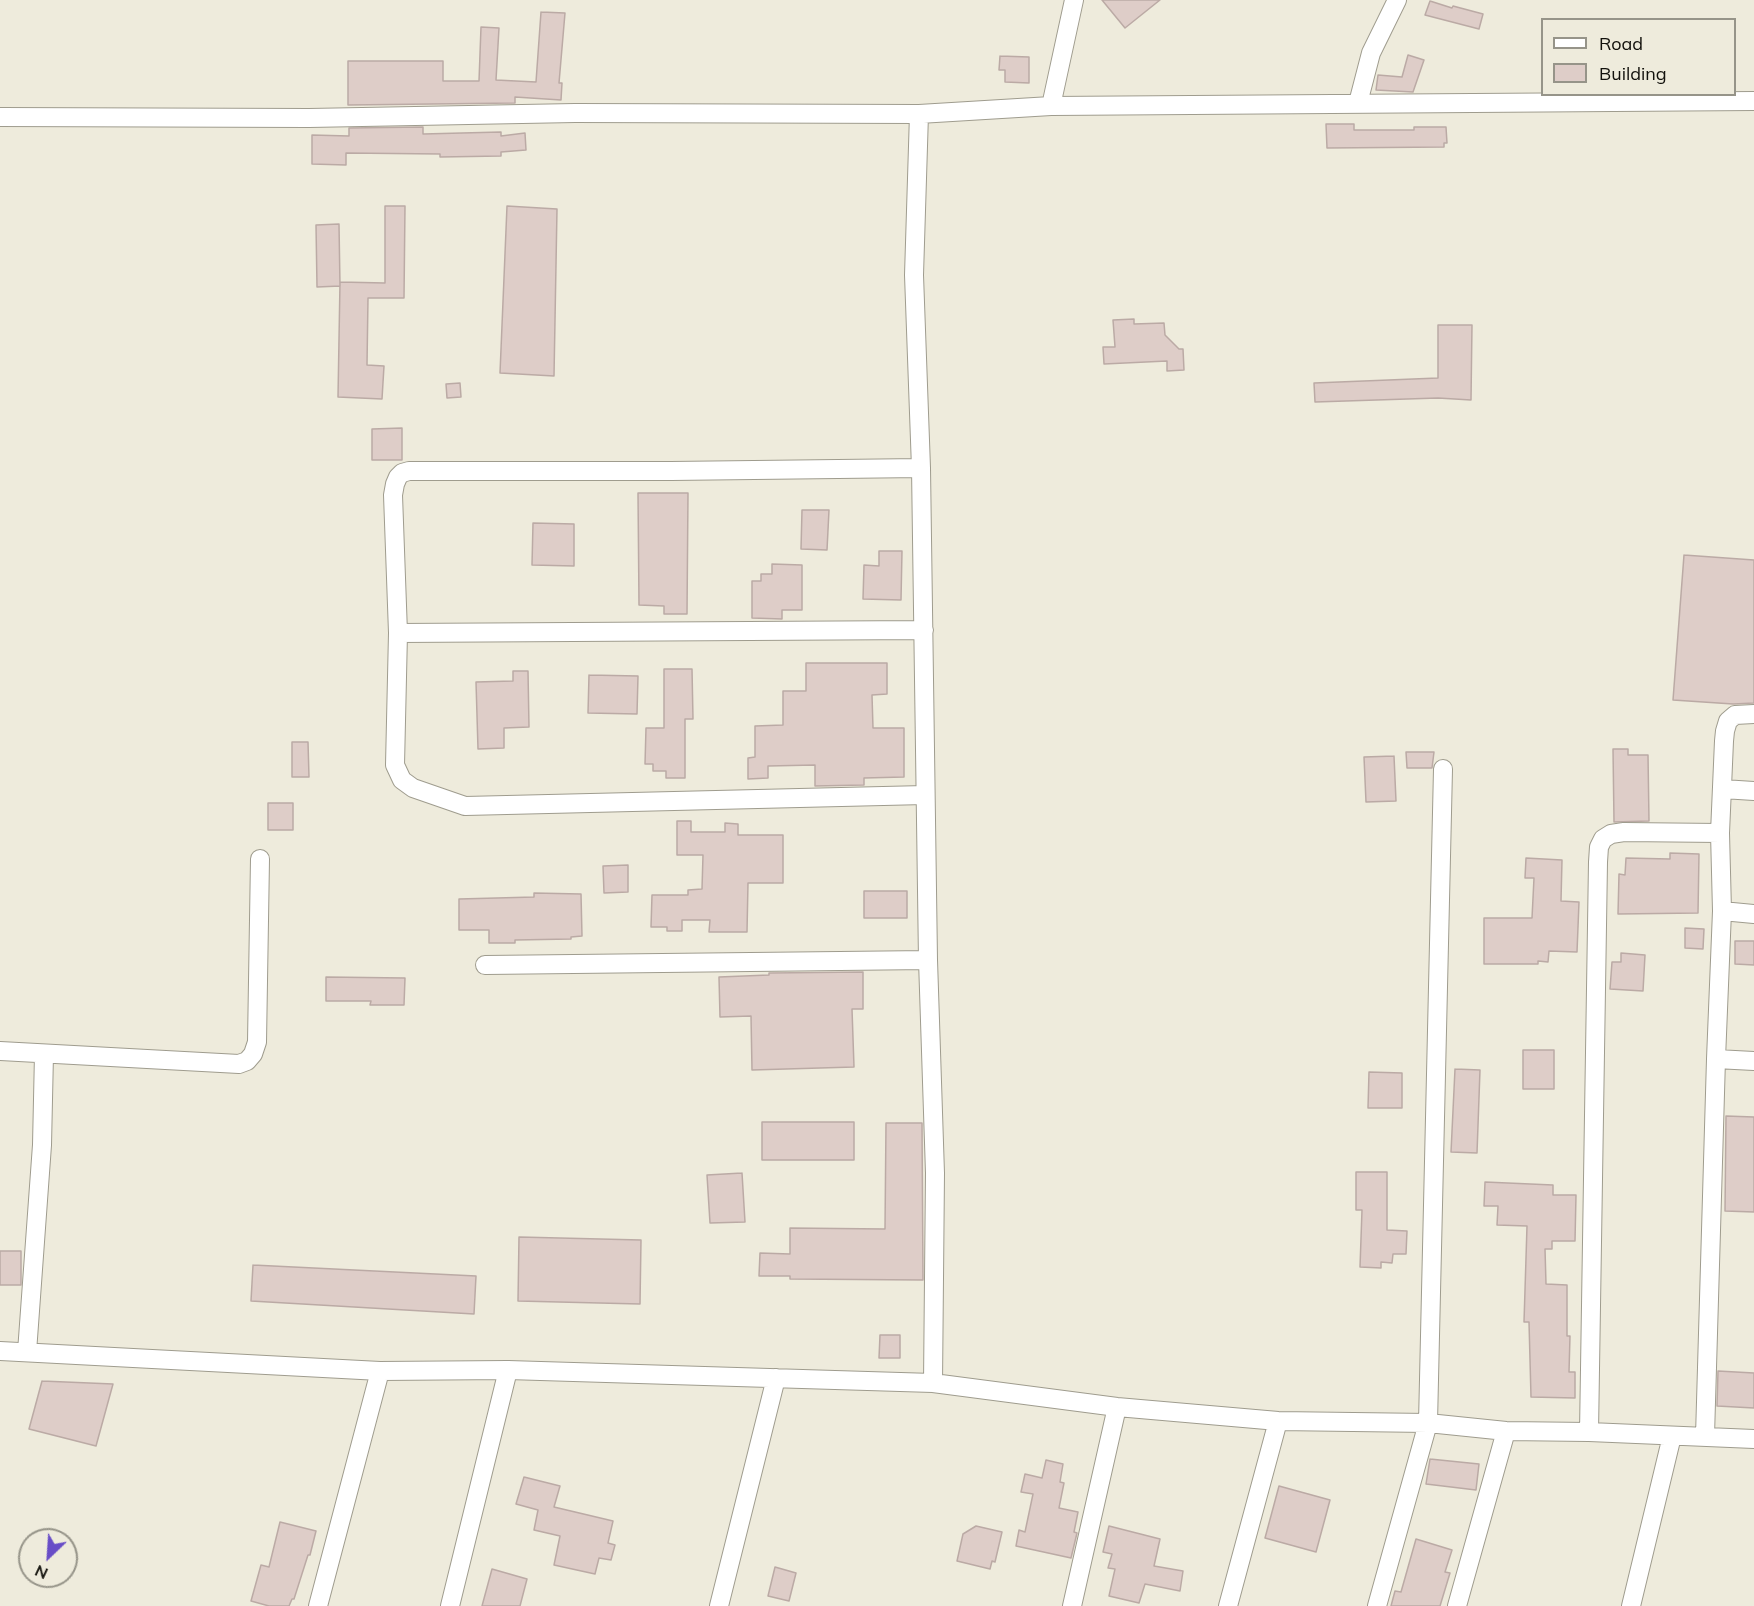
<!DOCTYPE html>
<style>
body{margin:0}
#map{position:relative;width:1754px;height:1606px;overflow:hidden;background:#eeebdc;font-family:Mulish,sans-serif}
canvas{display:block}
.legend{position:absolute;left:1541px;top:18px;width:195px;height:78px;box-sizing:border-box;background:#eeebdc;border:2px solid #969489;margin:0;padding:8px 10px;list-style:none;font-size:18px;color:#12110c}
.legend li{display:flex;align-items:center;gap:12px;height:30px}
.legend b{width:30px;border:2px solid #969489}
.north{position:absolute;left:18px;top:1528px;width:60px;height:60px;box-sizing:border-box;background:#eeebdc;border:2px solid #969489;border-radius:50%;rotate:205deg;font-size:16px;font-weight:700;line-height:24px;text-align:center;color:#12110c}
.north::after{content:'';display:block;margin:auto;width:21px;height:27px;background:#684dc7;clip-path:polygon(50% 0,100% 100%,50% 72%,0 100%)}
</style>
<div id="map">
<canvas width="1754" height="1606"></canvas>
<ul class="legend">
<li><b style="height:8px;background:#fff"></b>Road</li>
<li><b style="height:16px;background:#decdc8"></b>Building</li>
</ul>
<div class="north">N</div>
</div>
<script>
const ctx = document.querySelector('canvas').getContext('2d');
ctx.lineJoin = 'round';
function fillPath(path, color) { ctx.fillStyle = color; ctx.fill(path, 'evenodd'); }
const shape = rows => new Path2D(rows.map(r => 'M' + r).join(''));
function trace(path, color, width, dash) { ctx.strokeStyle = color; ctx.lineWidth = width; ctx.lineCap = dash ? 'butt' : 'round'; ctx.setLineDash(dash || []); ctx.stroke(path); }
const building = shape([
 [1102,0,1160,0,1125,28,1102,0],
 [1430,1,1452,8,1453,6,1483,14,1479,29,1425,15,1430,1],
 [541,12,565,13,559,83,562,83,561,100,515,97,515,103,348,105,348,61,443,61,443,81,479,81,481,27,499,28,496,80,536,82,541,12],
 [1408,55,1424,60,1413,92,1376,90,1378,75,1402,77,1408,55],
 [1000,56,1029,57,1029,83,1005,82,1005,70,999,70,1000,56],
 [1326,124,1354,124,1354,130,1414,130,1414,127,1446,127,1447,143,1444,143,1444,147,1327,148,1326,124],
 [423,127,423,134,501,132,501,136,525,133,526,150,501,152,501,156,440,157,440,154,346,153,346,165,312,164,312,135,349,136,349,128,423,127],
 [385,206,405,206,404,298,368,298,367,365,384,366,382,399,338,397,340,282,385,283,385,206],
 [507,206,557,209,554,376,500,373,507,206],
 [339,224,340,286,317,287,316,225,339,224],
 [1134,319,1134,324,1164,323,1165,335,1179,349,1183,349,1184,370,1167,371,1167,361,1104,364,1103,347,1115,347,1113,320,1134,319],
 [1438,325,1472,325,1471,400,1438,398,1315,402,1314,383,1438,378,1438,325],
 [460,383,461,397,447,398,446,384,460,383],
 [402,428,402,460,372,460,372,429,402,428],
 [638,493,688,493,687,614,664,614,664,606,639,605,638,493],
 [802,510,829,510,827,550,801,549,802,510],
 [533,523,574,524,574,566,532,565,533,523],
 [879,551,902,551,901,600,863,599,864,565,879,566,879,551],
 [1684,555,1754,560,1754,703,1733,704,1673,700,1684,555],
 [772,564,802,565,802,610,782,610,782,619,752,618,752,581,761,581,761,574,772,574,772,564],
 [806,663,887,663,887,694,872,695,873,728,904,728,904,777,864,778,864,785,815,786,815,765,768,766,768,778,748,779,748,758,755,757,755,726,783,725,783,691,806,691,806,663],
 [664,669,692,669,693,719,685,719,685,778,666,778,666,771,653,771,653,764,645,764,646,728,664,728,664,669],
 [513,671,528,671,529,727,504,728,504,748,478,749,476,682,513,681,513,671],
 [589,675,638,676,637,714,588,713,589,675],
 [292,742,308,742,309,777,292,777,292,742],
 [1613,749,1628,749,1628,755,1648,755,1649,821,1614,822,1613,749],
 [1406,752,1434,752,1432,768,1407,768,1406,752],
 [1394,756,1396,801,1366,802,1364,757,1394,756],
 [268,803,293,803,293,830,268,830,268,803],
 [677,821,691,821,691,832,725,832,725,823,738,824,738,835,783,835,783,883,748,883,747,932,709,932,710,920,682,920,682,931,667,931,667,927,651,927,652,895,688,895,688,890,702,889,703,855,677,855,677,821],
 [1670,853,1699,854,1698,913,1618,914,1619,874,1625,875,1626,858,1670,859,1670,853],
 [1526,858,1562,860,1561,901,1579,902,1577,952,1549,951,1548,962,1538,961,1538,964,1484,964,1484,918,1532,918,1534,878,1525,878,1526,858],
 [628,865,628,892,604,893,603,866,628,865],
 [864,891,907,891,907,918,864,918,864,891],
 [534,893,581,894,582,936,571,937,571,939,515,940,515,943,489,943,489,930,459,930,459,899,534,897,534,893],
 [1685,928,1704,929,1703,949,1685,948,1685,928],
 [1735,941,1754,941,1754,965,1735,964,1735,941],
 [1621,953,1645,955,1643,991,1610,989,1612,962,1621,962,1621,953],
 [863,972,863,1009,852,1009,854,1067,752,1070,751,1016,720,1017,719,977,769,975,769,973,863,972],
 [326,977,405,978,404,1005,370,1005,371,1001,326,1001,326,977],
 [1523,1050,1554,1050,1554,1089,1523,1089,1523,1050],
 [1455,1069,1480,1070,1477,1153,1451,1152,1455,1069],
 [1369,1072,1402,1073,1402,1108,1368,1108,1369,1072],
 [1726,1116,1754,1117,1754,1212,1725,1211,1726,1116],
 [762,1122,854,1122,854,1160,762,1160,762,1122],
 [886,1123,922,1123,923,1280,790,1279,790,1276,759,1276,760,1253,790,1254,790,1228,885,1229,886,1123],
 [1356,1172,1387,1172,1387,1230,1407,1231,1406,1254,1393,1254,1392,1263,1381,1262,1381,1268,1360,1267,1362,1210,1356,1210,1356,1172],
 [742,1173,745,1222,710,1223,707,1175,742,1173],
 [1485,1182,1553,1185,1553,1195,1576,1195,1575,1241,1552,1241,1552,1249,1545,1249,1546,1284,1567,1285,1567,1336,1570,1336,1569,1372,1575,1372,1575,1398,1531,1397,1529,1322,1524,1322,1527,1226,1497,1225,1498,1206,1484,1206,1485,1182],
 [519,1237,641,1240,640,1304,518,1301,519,1237],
 [0,1251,21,1251,21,1285,0,1285,0,1251],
 [253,1265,476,1276,474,1314,251,1301,253,1265],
 [880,1335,900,1335,900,1358,879,1358,880,1335],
 [1718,1371,1754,1373,1754,1408,1717,1406,1718,1371],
 [42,1381,113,1384,96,1446,29,1429,42,1381],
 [1430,1459,1479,1464,1476,1490,1426,1484,1430,1459],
 [1046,1460,1063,1464,1060,1482,1064,1483,1059,1508,1078,1512,1074,1532,1077,1533,1071,1558,1016,1546,1019,1530,1025,1532,1033,1494,1021,1492,1025,1474,1042,1478,1046,1460],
 [524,1477,560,1486,554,1507,613,1521,608,1543,615,1545,611,1560,599,1558,595,1574,554,1565,560,1536,534,1530,538,1510,516,1504,524,1477],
 [1279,1486,1330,1500,1316,1552,1265,1538,1279,1486],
 [280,1522,316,1531,310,1555,308,1555,294,1599,292,1599,289,1606,269,1606,251,1601,261,1565,269,1567,280,1522],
 [976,1526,1002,1532,995,1562,992,1561,990,1569,957,1561,963,1534,976,1526],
 [1109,1526,1160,1539,1154,1566,1183,1571,1180,1591,1145,1584,1139,1603,1109,1596,1115,1569,1108,1568,1112,1554,1103,1552,1109,1526],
 [1416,1539,1452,1550,1445,1572,1450,1573,1440,1606,1391,1606,1395,1591,1401,1592,1416,1539],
 [775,1567,796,1573,789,1601,768,1596,775,1567],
 [492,1569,527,1579,520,1606,482,1606,492,1569]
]);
const minor = shape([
 [1358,103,1371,53,1397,0],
 [1051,106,1074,0],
 [919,114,914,275,921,468,928,960,935,1173,933,1383],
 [0,117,309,118,575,113,919,114,1051,106,1754,101],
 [921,468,671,471,409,471,402,473,398,477,395,484,393,495,398,633,395,765,402,780,413,788,465,806,925,795],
 [398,633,924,630],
 [1723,789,1754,791],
 [1722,911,1754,914],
 [485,965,928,960],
 [0,1051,239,1064,247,1061,253,1054,257,1042,260,859],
 [1716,1059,1754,1061],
 [0,1351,380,1371,508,1370,933,1383,1117,1407,1278,1421,1428,1423,1506,1431,1589,1432,1754,1439],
 [27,1352,42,1145,44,1054],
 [1589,1432,1598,862,1599,847,1603,839,1611,834,1624,832,1720,833],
 [1705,1436,1716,1059,1722,911,1720,833,1724,741,1725,731,1728,721,1735,715,1754,714],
 [318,1606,380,1371],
 [450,1606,508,1370],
 [719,1606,776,1378],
 [1072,1606,1117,1407],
 [1228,1606,1278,1421],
 [1377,1606,1428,1423,1443,769],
 [1457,1606,1506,1431],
 [1631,1606,1672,1436]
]);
fillPath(building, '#decdc8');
trace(building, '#bbaaa5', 1.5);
trace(minor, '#9f9c8e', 20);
trace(minor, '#fff', 18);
</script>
